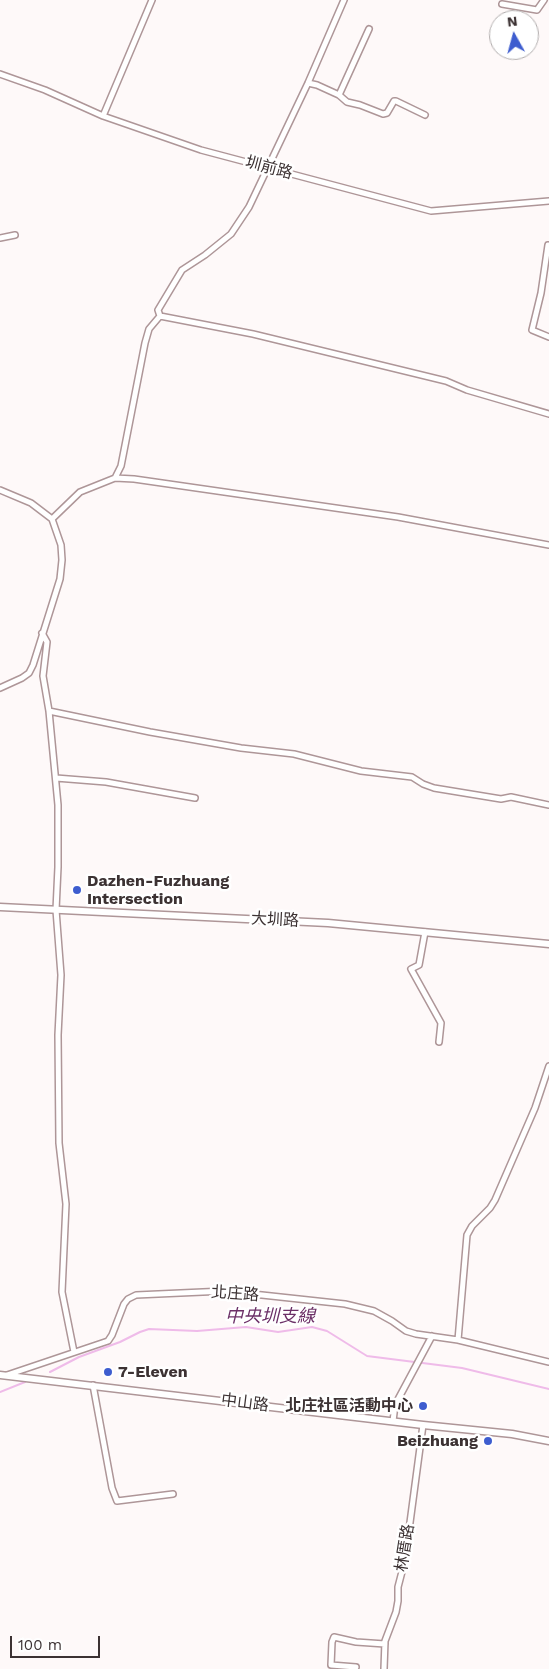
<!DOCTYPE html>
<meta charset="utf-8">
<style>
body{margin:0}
#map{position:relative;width:549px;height:1669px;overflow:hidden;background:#fef9f9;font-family:"Work Sans",sans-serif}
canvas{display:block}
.north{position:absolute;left:489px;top:10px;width:50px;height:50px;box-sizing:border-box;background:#fff;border:1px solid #b1adad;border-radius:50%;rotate:353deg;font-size:14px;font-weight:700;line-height:20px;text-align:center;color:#3c3233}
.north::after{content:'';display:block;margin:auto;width:18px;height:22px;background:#3e5dcf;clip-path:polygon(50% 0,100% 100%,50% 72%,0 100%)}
.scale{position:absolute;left:10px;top:1636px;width:90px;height:22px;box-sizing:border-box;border:2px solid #3c3233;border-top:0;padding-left:6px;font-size:15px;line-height:18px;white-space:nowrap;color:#3c3233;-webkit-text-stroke:4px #fff;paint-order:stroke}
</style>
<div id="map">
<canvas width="549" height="1669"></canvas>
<div class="north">N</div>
<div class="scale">100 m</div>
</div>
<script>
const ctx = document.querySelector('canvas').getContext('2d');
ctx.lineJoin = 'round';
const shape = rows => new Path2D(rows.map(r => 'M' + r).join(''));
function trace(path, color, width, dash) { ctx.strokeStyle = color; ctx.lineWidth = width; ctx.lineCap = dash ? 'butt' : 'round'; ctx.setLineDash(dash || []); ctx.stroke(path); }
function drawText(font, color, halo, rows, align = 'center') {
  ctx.font = font + ' "Work Sans","Noto Sans TC",sans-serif'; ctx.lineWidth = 5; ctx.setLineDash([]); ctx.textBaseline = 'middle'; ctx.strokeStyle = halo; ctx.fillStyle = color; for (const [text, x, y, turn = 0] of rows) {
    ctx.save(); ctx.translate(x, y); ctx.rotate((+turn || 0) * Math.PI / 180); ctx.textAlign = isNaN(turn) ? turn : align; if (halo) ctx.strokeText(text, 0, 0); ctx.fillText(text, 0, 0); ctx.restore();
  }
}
const stream = shape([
 [50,1372,79,1357,120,1342,140,1332,149,1329,197,1331,246,1327,278,1332,312,1327,327,1331,367,1356,462,1368,549,1389],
 [0,1392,25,1382]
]);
const minor = shape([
 [502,4,537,10,544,0],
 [0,74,45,90,103,116,201,150,431,211,549,201],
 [308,83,317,85,339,95,347,102,360,105,383,114,387,113,394,101,396,101,425,115],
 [339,95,369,29],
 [103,116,152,0],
 [0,238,15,235],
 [548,245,541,293,532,330,549,337],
 [160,316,253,334,446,381,467,390,549,414],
 [115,478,121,466,145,343,149,329,160,316,158,310,182,270,205,255,231,234,249,207,308,83,344,0],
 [0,490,31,503,52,519,61,545,62,560,60,579,33,665,29,673,22,678,0,688],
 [52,519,80,492,115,478,134,479,398,517,549,545],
 [42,633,47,642,43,676,49,711,58,805,58,867,56,910,61,975,58,1035,59,1143,66,1204,62,1292,74,1352],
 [49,711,150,732,241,748,294,754,361,771,412,777,423,784,434,788,501,799,511,797,549,805],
 [56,778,106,782,195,798],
 [425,932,419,965,411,969,441,1023,439,1042],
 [458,1340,467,1235,472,1226,490,1208,495,1200,535,1108,549,1066],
 [7,1375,108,1341,112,1335,124,1304,128,1299,136,1295,225,1291,345,1304,374,1311,392,1321,406,1331,416,1334,458,1340,549,1362],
 [93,1385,112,1488,117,1501,173,1494],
 [393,1421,395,1405,432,1336],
 [356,1667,331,1665,332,1642,334,1637,356,1642,385,1644],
 [384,1669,385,1641,396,1612,398,1601,398,1587,405,1560,423,1425]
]);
const tertiary = shape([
 [0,907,328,923,549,944],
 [0,1375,423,1425,512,1434,549,1441]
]);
const markers = [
 [77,890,5,"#3e5dcf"],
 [108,1372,5,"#3e5dcf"],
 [423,1406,5,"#3e5dcf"],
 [488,1441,5,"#3e5dcf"]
];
const streetNames = [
 ["圳前路",269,168,15],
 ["大圳路",275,920,3],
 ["北庄路",235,1294,4],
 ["中山路",245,1403,7],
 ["林厝路",405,1548,-81]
];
const poiNames = [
 ["Dazhen-Fuzhuang",87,881],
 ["Intersection",87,899],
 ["7-Eleven",118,1372],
 ["北庄社區活動中心",413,1406,"right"],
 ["Beizhuang",478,1441,"right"]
];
const waterNames = [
 ["中央圳支線",270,1317]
];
trace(stream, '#efbbe9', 2);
trace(minor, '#ae9698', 8);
trace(tertiary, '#ae9698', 9);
trace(minor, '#fff', 5);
trace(tertiary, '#fff', 6);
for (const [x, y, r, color] of markers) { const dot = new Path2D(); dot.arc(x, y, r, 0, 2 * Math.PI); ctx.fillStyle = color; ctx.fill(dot); trace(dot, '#fff', 2); }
drawText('16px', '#3c3233', '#fff', streetNames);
drawText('bold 16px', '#3c3233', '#fff', poiNames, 'left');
drawText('italic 18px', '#6c3067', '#fff', waterNames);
</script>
